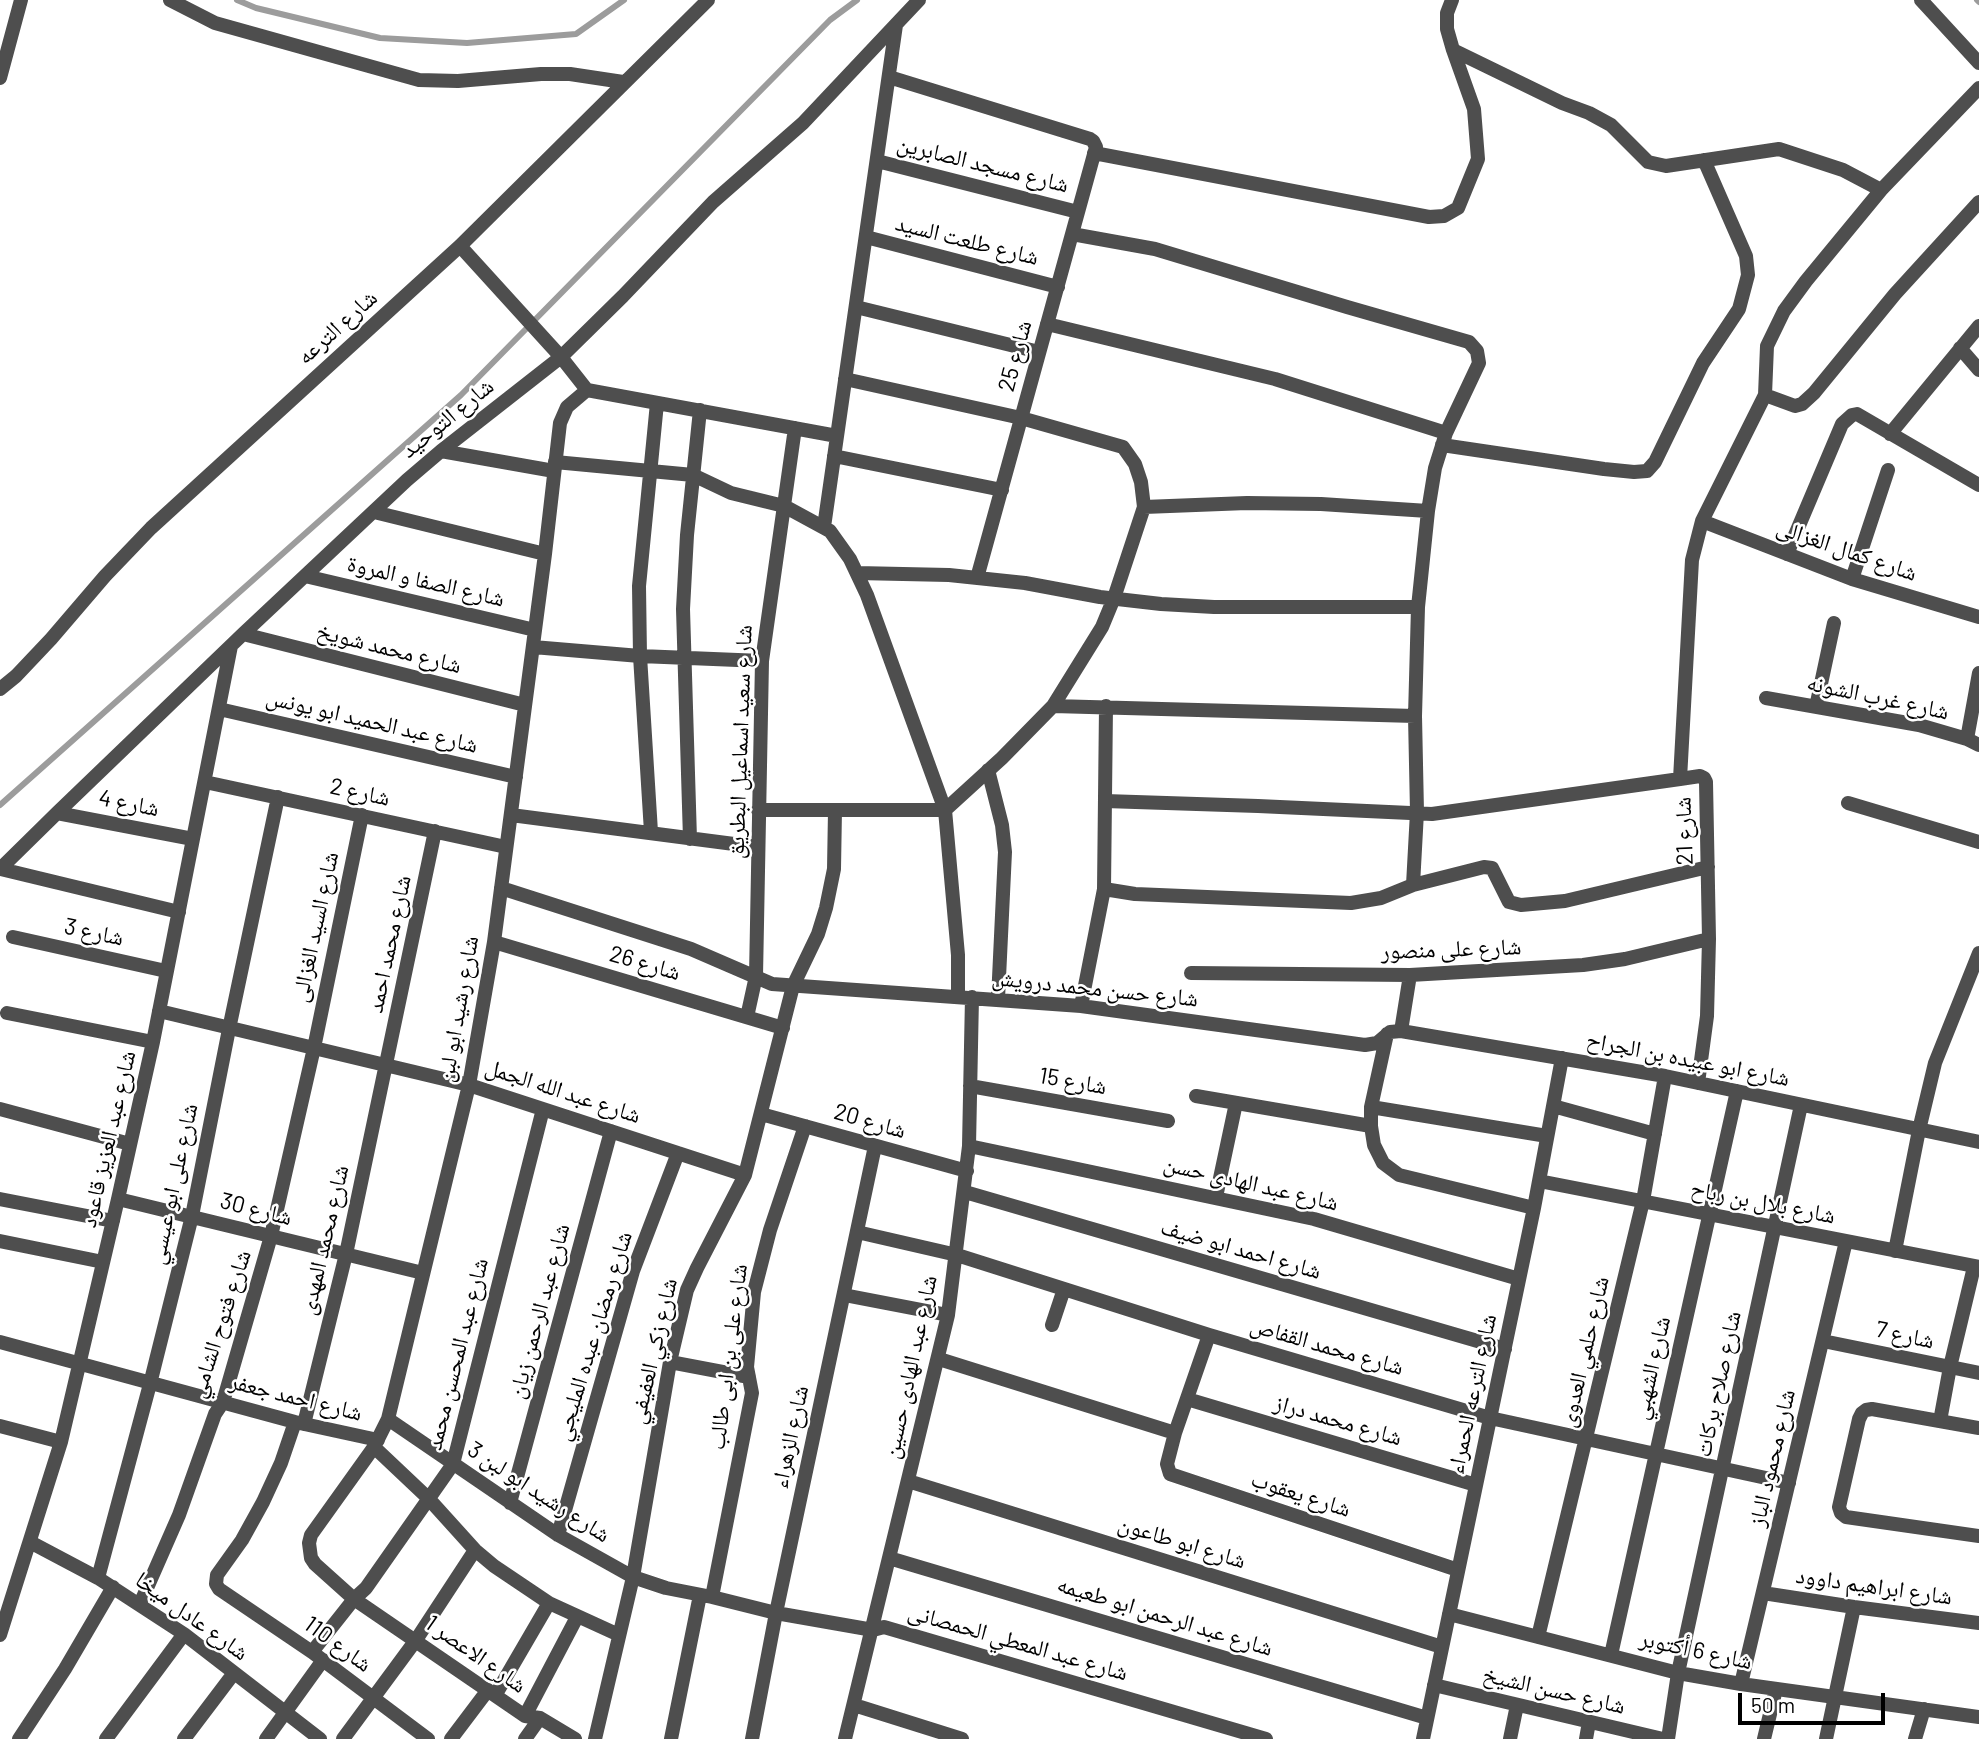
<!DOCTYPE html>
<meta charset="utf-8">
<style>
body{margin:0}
#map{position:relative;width:1979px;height:1739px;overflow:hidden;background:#fff;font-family:Barlow,sans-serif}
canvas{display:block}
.scale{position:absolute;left:1738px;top:1693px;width:147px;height:32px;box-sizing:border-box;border:4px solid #000;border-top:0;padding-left:9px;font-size:21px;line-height:24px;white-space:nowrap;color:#000;-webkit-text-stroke:5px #fff;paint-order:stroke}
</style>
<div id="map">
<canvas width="1979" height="1739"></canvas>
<div class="scale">50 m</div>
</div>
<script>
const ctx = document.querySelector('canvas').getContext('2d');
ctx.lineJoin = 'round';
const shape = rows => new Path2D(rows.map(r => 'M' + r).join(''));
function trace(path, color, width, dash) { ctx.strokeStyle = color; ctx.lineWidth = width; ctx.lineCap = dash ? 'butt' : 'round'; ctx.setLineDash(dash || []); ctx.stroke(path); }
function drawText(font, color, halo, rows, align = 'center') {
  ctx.font = font + ' Barlow,"Noto Naskh Arabic",sans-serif'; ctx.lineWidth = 5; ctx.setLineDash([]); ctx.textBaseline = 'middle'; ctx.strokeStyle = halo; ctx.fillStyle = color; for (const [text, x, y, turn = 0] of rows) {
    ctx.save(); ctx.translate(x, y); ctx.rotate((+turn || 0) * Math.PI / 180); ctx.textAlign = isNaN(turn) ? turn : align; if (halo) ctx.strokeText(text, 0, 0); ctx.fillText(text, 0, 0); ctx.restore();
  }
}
const stream = shape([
 [237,0,256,8,380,38,467,43,576,34,624,0],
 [1977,0,1979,2],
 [0,805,461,395,830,20,857,0]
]);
const minor = shape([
 [170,0,215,23,419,80,458,81,541,74,570,74,623,82],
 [1452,0,1447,13,1447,29,1453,50],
 [1921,0,1979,63],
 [889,77,1090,139,1093,141,1096,147,977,578],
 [0,78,21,0],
 [1094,153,1429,217,1444,216,1458,208,1478,159,1474,109,1453,50,1562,103,1589,113,1611,125,1648,162,1666,166,1779,149,1843,170,1881,190],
 [877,161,1078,212],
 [1072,234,1155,249,1347,307,1469,342,1477,351,1479,363,1446,433,1435,468,1428,511,1418,607,1415,716,1417,812,1413,885],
 [866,237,1058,287],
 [460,246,561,357,587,390,837,436],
 [856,307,1039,352],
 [1047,324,1275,379,1446,433],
 [1960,348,1979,370],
 [1765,395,1795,406,1802,404,1814,393,1895,294,1979,202],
 [1890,434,1979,326],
 [1442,445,1604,469,1634,472,1647,471,1655,462,1703,363,1739,309,1748,275,1746,256,1704,160],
 [441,451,554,471],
 [834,456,1002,490],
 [555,462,693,475,731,493,784,506,830,531,850,559,867,595,945,810,958,955,958,996],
 [1144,507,1247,503,1321,504,1428,511],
 [374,512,545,554],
 [1702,521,1852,579,1979,617],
 [824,527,896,25],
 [1787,554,1842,424,1852,415,1857,414,1979,485],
 [857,573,949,575,1025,583,1100,597,1161,604,1214,607,1418,607],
 [305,576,535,630],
 [1852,579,1888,470],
 [243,634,525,705],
 [533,647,640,656,762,661],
 [0,689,16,676,51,639,105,576,151,528,460,246,708,0],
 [1766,698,1919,725,1967,739,1979,745],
 [1053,706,1415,716],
 [1106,706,1104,889,1135,894,1351,903,1381,898,1413,885,1484,867,1492,868,1509,902,1521,905,1565,901,1708,867],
 [1816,707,1834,623],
 [219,709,516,777],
 [1967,739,1979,673],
 [988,770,1002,825,1005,852,998,999],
 [205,782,506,847],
 [1105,801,1258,806,1432,814,1680,779],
 [1848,803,1979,842],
 [758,810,945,810,1002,758,1053,706,1102,627,1114,598,1144,507,1141,482,1135,464,1123,447,1021,418,845,379],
 [57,813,193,839],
 [511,815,757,847],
 [651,832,640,656,639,586,657,403],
 [690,839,683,609,687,535,700,410],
 [0,869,57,813,243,634,407,480,441,451,561,357,623,296,713,202,803,123,919,0],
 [1,869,179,912],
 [501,888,691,949,772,984,1081,1006,1365,1045,1377,1043,1390,1032,1401,1031,1665,1076,1979,1142],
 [13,937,166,971],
 [494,942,783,1028],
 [1191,973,1410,975,1583,965,1625,959,1709,939],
 [1081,1006,1104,889],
 [159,1011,469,1085,745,1175],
 [7,1013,153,1042],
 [747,1017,756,976,762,661,795,428],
 [1401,1031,1410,975],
 [1387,1034,1371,1107,1371,1126,1374,1145,1383,1163,1399,1175,1534,1208],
 [1698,1083,1707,1016,1709,939,1706,782,1704,778,1700,776,1680,779,1692,560,1702,521,1765,395,1767,346,1784,311,1806,281,1881,190,1979,88],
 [970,1086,1168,1121],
 [1196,1096,1371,1126],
 [1553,1106,1655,1134],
 [1371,1107,1547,1136],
 [0,1109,130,1144],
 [761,1114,967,1171],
 [969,1146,1314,1219,1519,1279],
 [1539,1181,1979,1267],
 [965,1192,1505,1349],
 [1216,1197,1236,1103],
 [0,1199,113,1221],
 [118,1199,423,1273],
 [857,1232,957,1255,1209,1335,1490,1418,1789,1483],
 [0,1241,103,1262],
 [1895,1251,1919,1130,1935,1063,1979,953],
 [844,1295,948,1315],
 [1052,1325,1064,1289],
 [1209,1335,1175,1433,1167,1464,1170,1474,1458,1570],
 [1823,1341,1979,1373],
 [0,1342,295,1422,378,1440],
 [939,1359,1175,1433],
 [670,1362,749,1377],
 [1187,1399,1476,1485],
 [388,1419,558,1535,633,1577,666,1588,712,1597,776,1613,873,1630,884,1627,1266,1739],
 [1940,1421,1950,1367,1974,1267],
 [295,1422,281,1463,263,1502,242,1540,217,1575,216,1584,219,1589,312,1652,428,1739],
 [304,1424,346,1254,435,831],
 [0,1426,61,1442],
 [1979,1428,1872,1409,1866,1410,1862,1413,1859,1419,1839,1507,1841,1513,1846,1517,1979,1536],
 [374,1447,428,1498,475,1550,494,1566,549,1603,619,1635],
 [908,1481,1442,1647],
 [510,1503,611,1131],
 [558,1535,633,1271,678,1153],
 [30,1542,98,1578,184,1634,320,1739],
 [889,1558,1427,1718],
 [98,1578,150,1384,192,1216,229,1029,278,797],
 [1763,1593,1854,1607,1979,1623],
 [712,1597,752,1393,747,1367,754,1292,770,1230,805,1126],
 [140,1604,179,1515,215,1414,223,1402,271,1236,314,1048,362,815],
 [1449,1614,1678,1673,1741,1684,1979,1717],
 [0,1635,61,1442,118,1199,153,1042,231,646],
 [1538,1637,1643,1201,1665,1076],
 [312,1652,354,1599,366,1588,453,1464,543,1109],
 [1611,1655,1737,1091],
 [1741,1684,1846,1241],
 [1434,1685,1663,1739],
 [496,1694,549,1603],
 [854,1705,962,1739],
 [525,1716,577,1617],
 [19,1739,65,1669,113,1587],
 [106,1739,184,1634],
 [184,1739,234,1673],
 [266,1739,323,1660],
 [343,1739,416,1640,475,1550],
 [451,1739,488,1690],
 [525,1739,540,1718],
 [575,1739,540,1718,525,1716,354,1599,315,1564,311,1558,309,1543,311,1535,374,1447,388,1419,469,1085,494,942,545,554,560,423,567,407,587,390],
 [595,1739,633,1577,670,1362,687,1290,697,1268,745,1175,793,986,818,934,826,908,834,869,835,810],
 [671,1739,700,1595],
 [752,1739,776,1613,875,1146],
 [845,1739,948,1315,969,1146,972,997],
 [1423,1739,1534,1208,1562,1058],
 [1510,1739,1517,1705],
 [1586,1739,1589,1722],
 [1668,1739,1678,1673,1801,1105],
 [1764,1739,1776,1689],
 [1826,1739,1854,1607],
 [1915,1739,1924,1709]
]);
const streetNames = [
 ["شارع مسجد الصابرين",983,164,14],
 ["شارع طلعت السيد",967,240,14],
 ["شارع الترعه",337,327,-42],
 ["شارع 25",1015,356,-75],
 ["شارع التوحيد",447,418,-39],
 ["شارع كمال الغزالى",1847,550,19],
 ["شارع الصفا و المروة",426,581,13],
 ["شارع محمد شويخ",389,648,14],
 ["شارع غرب الشونه",1878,697,12],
 ["شارع عبد الحميد ابو يونس",372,721,13],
 ["شارع سعيد اسماعيل البطريق",740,742,-88],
 ["شارع 2",360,792,12],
 ["شارع 4",129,803,11],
 ["شارع 21",1684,831,-92],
 ["شارع السيد الغزالى",315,927,-78],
 ["شارع 3",94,932,12],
 ["شارع محمد احمد",389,944,-78],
 ["شارع على منصور",1451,949,-2],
 ["شارع 26",645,963,16],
 ["شارع حسن محمد درويش",1095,988,6],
 ["شارع رشيد ابو لبن",458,1009,-80],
 ["شارع ابو عبيده بن الجراح",1688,1059,11],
 ["شارع 15",1073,1081,10],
 ["شارع عبد الله الجمل",563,1091,18],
 ["شارع 20",870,1121,16],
 ["شارع عبد العزيز قاعود",108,1139,-77],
 ["شارع عبد الهادى حسن",1251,1183,13],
 ["شارع على ابو عيسي",173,1184,-78],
 ["شارع بلال بن رباح",1763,1202,11],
 ["شارع 30",256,1209,14],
 ["شارع محمد المهدى",324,1240,-77],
 ["شارع احمد ابو ضيف",1241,1249,16],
 ["شارع عبد الرحمن زيان",539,1311,-75],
 ["شارع فتوح الشامي",220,1324,-72],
 ["شارع 7",1905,1335,12],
 ["شارع رمضان عبده المليجي",593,1336,-73],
 ["شارع محمد القفاص",1327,1346,16],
 ["شارع زكي العفيفي",653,1351,-77],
 ["شارع حلمي العدوى",1584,1352,-77],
 ["شارع عبد المحسن محمد",457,1354,-76],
 ["شارع على بن ابى طالب",728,1357,-83],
 ["شارع عبد الهادى حسين",910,1367,-78],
 ["شارع الشهبي",1651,1368,-77],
 ["شارع صلاح بركات",1718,1384,-78],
 ["شارع الترعه الحمراء",1472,1394,-78],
 ["شارع احمد جعفر",296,1397,14],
 ["شارع محمد دراز",1338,1420,16],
 ["شارع الزهراء",790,1437,-78],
 ["شارع محمود الباز",1772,1458,-77],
 ["شارع رشيد ابو لبن 3",539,1492,33],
 ["شارع يعقوب",1301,1494,18],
 ["شارع ابو طاعون",1182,1542,17],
 ["شارع ابراهيم داوود",1874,1586,8],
 ["شارع عادل ميخا",192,1616,36],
 ["شارع عبد الرحمن ابو طعيمه",1165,1616,17],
 ["شارع عبد المعطي الحمصانى",1018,1642,16],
 ["شارع 110",338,1644,36],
 ["شارع 6 أكتوبر",1696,1650,12],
 ["شارع الاعصر 1",476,1654,35],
 ["شارع حسن الشيخ",1554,1690,13]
];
trace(stream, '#9c9c9c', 6);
trace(minor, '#4e4e4e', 14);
drawText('23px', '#000', '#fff', streetNames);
</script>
